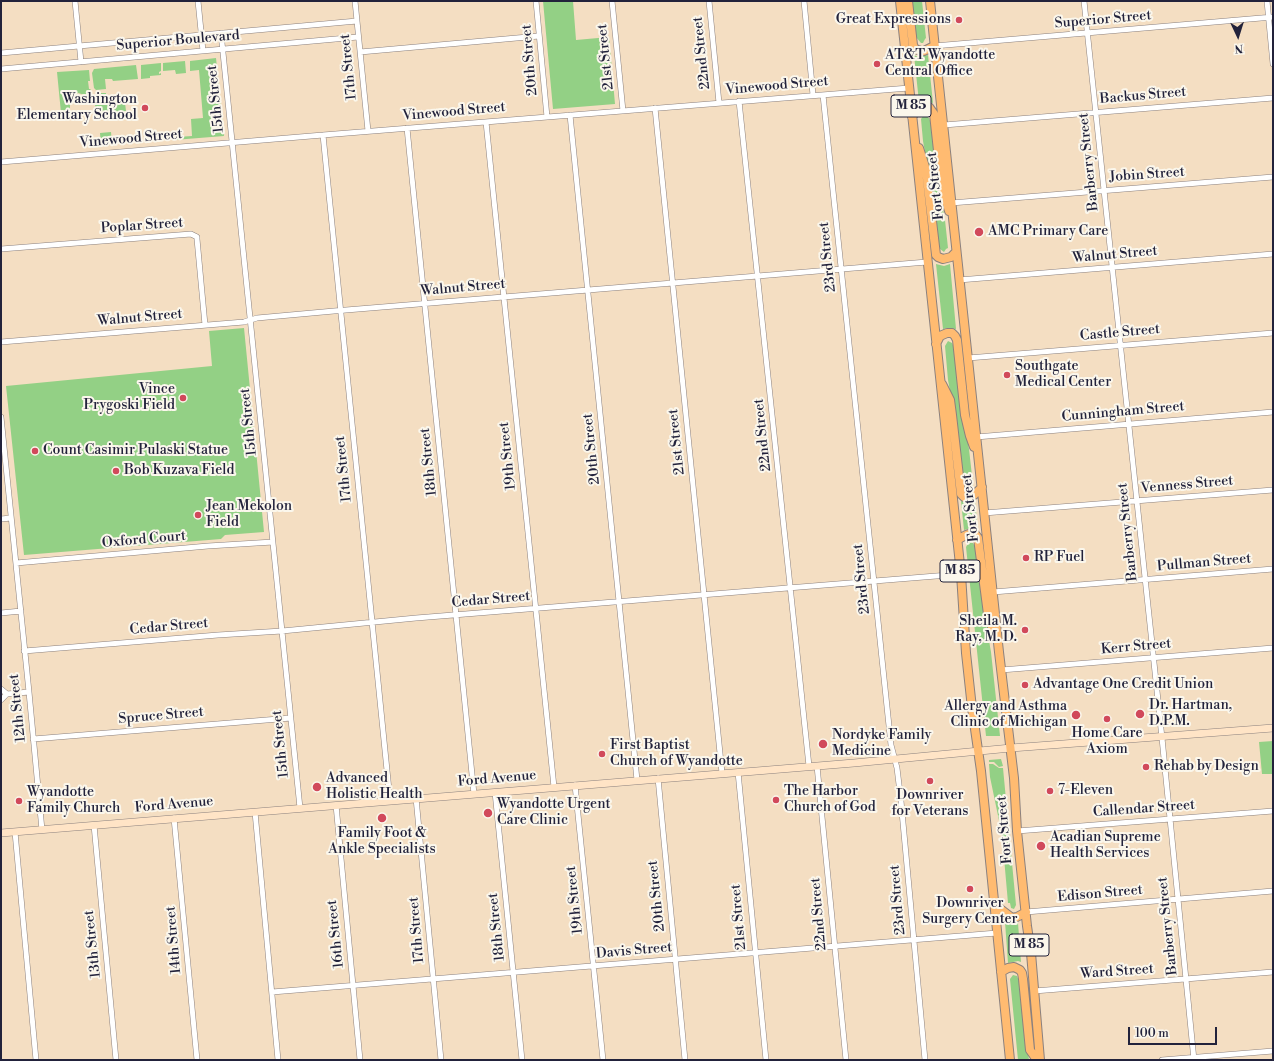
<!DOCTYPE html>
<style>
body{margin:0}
#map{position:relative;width:1274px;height:1061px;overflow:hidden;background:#f4dec2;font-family:"Libre Bodoni",serif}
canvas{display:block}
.frame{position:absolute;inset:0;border:2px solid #22223b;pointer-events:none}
.north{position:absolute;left:1218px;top:16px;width:40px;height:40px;-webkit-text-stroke:3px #fbf7ec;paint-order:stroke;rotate:176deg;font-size:11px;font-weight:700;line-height:16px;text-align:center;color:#22223b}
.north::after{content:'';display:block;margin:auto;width:14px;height:18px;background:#22223b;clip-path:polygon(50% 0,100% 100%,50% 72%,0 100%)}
.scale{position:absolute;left:1128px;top:1027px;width:89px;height:18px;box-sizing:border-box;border:2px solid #22223b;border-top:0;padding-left:5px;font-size:12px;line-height:14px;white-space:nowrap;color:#22223b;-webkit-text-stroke:3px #fbf7ec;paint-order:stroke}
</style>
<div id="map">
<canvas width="1274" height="1061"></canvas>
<div class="frame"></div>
<div class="north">N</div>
<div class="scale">100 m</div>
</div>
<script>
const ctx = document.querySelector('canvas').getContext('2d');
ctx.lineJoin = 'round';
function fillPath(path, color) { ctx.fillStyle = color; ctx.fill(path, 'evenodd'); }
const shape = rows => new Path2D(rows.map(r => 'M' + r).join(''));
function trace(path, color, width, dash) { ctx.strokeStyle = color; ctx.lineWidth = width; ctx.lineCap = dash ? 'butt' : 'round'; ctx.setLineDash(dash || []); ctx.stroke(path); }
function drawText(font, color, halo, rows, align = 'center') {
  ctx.font = font + ' "Libre Bodoni",serif'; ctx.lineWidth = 4; ctx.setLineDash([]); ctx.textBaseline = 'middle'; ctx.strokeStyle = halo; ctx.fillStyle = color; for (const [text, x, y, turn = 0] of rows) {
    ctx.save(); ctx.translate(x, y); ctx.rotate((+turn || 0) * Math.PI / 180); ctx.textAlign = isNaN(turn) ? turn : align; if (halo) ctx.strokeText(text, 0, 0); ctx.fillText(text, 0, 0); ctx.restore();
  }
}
const green = shape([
 [543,1,573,1,576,40,609,37,615,104,553,109],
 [911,1,922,1,926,38,925,39,923,43,921,43,916,37,915,37],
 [914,55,918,57,928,55,933,103,929,102,919,102],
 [216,58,224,136,174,140,177,137,192,136,191,119,203,118,199,70,190,71,190,61],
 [185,61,186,73,176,74,175,70,163,71,163,63],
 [161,63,161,71,159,72,159,74,161,73,161,75,150,76,150,78,141,79,141,65],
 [136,65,138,79,113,81,112,79,105,79,106,89,96,90,94,88,92,73,94,69],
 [89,70,90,81,88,81,89,89,91,89,85,95,78,93,72,96,70,100,70,110,67,113,61,113,57,72],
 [99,93,106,93,106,94,103,96,103,100,107,102,114,102,114,99,122,98,122,103,125,103,126,111,96,113,94,96,99,96],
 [924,115,929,118,931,123,939,188,945,220,948,248,946,249,944,252,940,249,938,246,929,175,923,141,921,119],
 [111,132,112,144,101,145,100,133],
 [936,264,944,266,950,264,956,329,949,328,943,329],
 [244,328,264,532,225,535,221,539,24,555,6,386,212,366,209,331],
 [948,341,952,343,954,347,963,416,969,449,973,485,970,490,967,489,964,484,954,412,948,380,945,346],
 [961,501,966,503,975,502,978,530,972,528,964,530],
 [969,542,973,543,978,552,985,618,991,652,1000,736,986,736,966,547],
 [1273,741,1273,774,1262,774,1259,742],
 [1001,759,1003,766,999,767,994,762,989,762,989,760],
 [989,764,993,764,999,768,1003,768,1016,905,1014,909,1011,908,1010,903,1008,903,1002,835,990,777],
 [1005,922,1010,924,1018,923,1021,962,1018,961,1008,963],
 [1013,975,1017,976,1019,981,1029,1060,1018,1060,1010,979]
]);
const street = shape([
 [75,1,81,62],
 [198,1,203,51],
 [355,1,368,131],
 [536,1,547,117],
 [612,1,623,111],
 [709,1,719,103],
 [804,1,813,95],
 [1084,1,1162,738,1194,1060],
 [1267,1,1273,64],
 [221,33,300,808],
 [934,46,1273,17],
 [360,52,539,36],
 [1,53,357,21],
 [1,69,358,37],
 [823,95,891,745,897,768,901,801,925,1060],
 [739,101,809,766],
 [655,108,722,773],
 [570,115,637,780],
 [486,122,554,787],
 [944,125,1273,98],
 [407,128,474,794],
 [323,135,390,800],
 [1,162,323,135,909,88],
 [951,203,1273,177],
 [1,249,191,234,197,237,197,239,205,325],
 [959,280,1273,254],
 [1,342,244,322,257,318,334,311,927,262],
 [968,358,1273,333],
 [1,417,29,692,42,830],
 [976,437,1273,412],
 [984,513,1273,490],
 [1,519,11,518],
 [16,563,208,546,273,542],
 [993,592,1273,569],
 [1,613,21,611],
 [24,651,218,635,282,631,416,618,961,574],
 [1001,670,1273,648],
 [1,689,7,694],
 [1,700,7,694,29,692],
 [33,739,291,718],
 [817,766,846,1060],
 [738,772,766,1060],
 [658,778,685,1060],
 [575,785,603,1060],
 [495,792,522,1060],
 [416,798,441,1060],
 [336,805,360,1060],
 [255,812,278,1060],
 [174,818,197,1060],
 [94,825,116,1060],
 [1017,831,1273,811],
 [15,832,36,1060],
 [1026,912,1273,891],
 [1034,991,1273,972],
 [272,992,997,933],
 [1162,1060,1273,1051]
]);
const secondary = shape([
 [1,833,854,763,1011,748,1273,728]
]);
const primary = shape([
 [900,1,961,574,966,653,972,708,981,771,1010,1060],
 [908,1,913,45,915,49,921,51,924,51,934,46],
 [930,1,999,652,1014,778,1017,831,1027,926,1031,953,1040,1060],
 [912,117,917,110,926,106,929,107,934,114,942,187,949,211],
 [919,148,926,170,936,255,938,257,943,259,951,257,956,252],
 [936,344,940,336,947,333,952,333,955,336,957,340,965,415,970,436,974,447],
 [942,384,950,400,952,415,961,494,964,497,968,498,974,495,982,487],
 [957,540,966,535,972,533,975,534,978,538,988,614,995,636],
 [995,905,1012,918,1017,917,1026,912],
 [1001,972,1008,968,1014,967,1020,970,1022,973,1023,979,1030,1050,1037,1060]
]);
const markers = [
 [959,20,4,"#d1495b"],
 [877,64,4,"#d1495b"],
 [145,108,4,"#d1495b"],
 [979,232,5,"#d1495b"],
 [1007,375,4,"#d1495b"],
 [183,398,4,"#d1495b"],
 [35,451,4,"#d1495b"],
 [116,471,4,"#d1495b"],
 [198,515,4,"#d1495b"],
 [1026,558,4,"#d1495b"],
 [1025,630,4,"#d1495b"],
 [1025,685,4,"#d1495b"],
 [1140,714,5,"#d1495b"],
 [1076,715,5,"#d1495b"],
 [1107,719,4,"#d1495b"],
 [823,744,5,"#d1495b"],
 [602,754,4,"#d1495b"],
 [1146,767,4,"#d1495b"],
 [930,781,4,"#d1495b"],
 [317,787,5,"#d1495b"],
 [1050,791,4,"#d1495b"],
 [776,800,4,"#d1495b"],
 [19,801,4,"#d1495b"],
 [488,813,5,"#d1495b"],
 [382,818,5,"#d1495b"],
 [1041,846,5,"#d1495b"],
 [970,889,4,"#d1495b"]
];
const shields = [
 [911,106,40],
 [960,571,40],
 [1029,945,40]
];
const shieldNames = [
 ["M 85",911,106],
 ["M 85",960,571],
 ["M 85",1029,945]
];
const poiNames = [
 ["Great Expressions",951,20,"right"],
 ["AT&T Wyandotte",885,56],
 ["Central Office",885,72],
 ["Washington",137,100,"right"],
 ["Elementary School",137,116,"right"],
 ["AMC Primary Care",988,232],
 ["Southgate",1015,367],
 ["Medical Center",1015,383],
 ["Vince",175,390,"right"],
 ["Prygoski Field",175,406,"right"],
 ["Count Casimir Pulaski Statue",43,451],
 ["Bob Kuzava Field",124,471],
 ["Jean Mekolon",206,507],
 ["Field",206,523],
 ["RP Fuel",1034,558],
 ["Sheila M.",1017,622,"right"],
 ["Ray, M. D.",1017,638,"right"],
 ["Advantage One Credit Union",1033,685],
 ["Dr. Hartman,",1149,706],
 ["D.P.M.",1149,722],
 ["Allergy and Asthma",1067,707,"right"],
 ["Clinic of Michigan",1067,723,"right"],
 ["Home Care",1107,734,"center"],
 ["Axiom",1107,750,"center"],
 ["Nordyke Family",832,736],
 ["Medicine",832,752],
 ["First Baptist",610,746],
 ["Church of Wyandotte",610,762],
 ["Rehab by Design",1154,767],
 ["Advanced",326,779],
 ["Holistic Health",326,795],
 ["7-Eleven",1058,791],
 ["The Harbor",784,792],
 ["Church of God",784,808],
 ["Wyandotte",27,793],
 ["Family Church",27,809],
 ["Downriver",930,796,"center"],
 ["for Veterans",930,812,"center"],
 ["Wyandotte Urgent",497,805],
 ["Care Clinic",497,821],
 ["Family Foot &",382,834,"center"],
 ["Ankle Specialists",382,850,"center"],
 ["Acadian Supreme",1050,838],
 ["Health Services",1050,854],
 ["Downriver",970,904,"center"],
 ["Surgery Center",970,920,"center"]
];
const streetNames = [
 ["Superior Street",1103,20,-5],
 ["Superior Boulevard",178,41,-5],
 ["22nd Street",702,53,-96],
 ["21st Street",606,57,-96],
 ["20th Street",530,60,-95],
 ["17th Street",349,67,-96],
 ["Vinewood Street",777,86,-5],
 ["Backus Street",1143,96,-5],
 ["15th Street",216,99,-96],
 ["Vinewood Street",454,112,-5],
 ["Vinewood Street",131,139,-5],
 ["Barberry Street",1089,162,-96],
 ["Jobin Street",1147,175,-4],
 ["Fort Street",936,186,-96],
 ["Poplar Street",142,226,-4],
 ["Walnut Street",1115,255,-5],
 ["23rd Street",828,257,-96],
 ["Walnut Street",463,288,-5],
 ["Walnut Street",140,318,-5],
 ["Castle Street",1120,333,-5],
 ["Cunningham Street",1123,412,-5],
 ["15th Street",249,422,-96],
 ["22nd Street",763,435,-96],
 ["21st Street",677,442,-96],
 ["20th Street",592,449,-96],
 ["19th Street",508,456,-96],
 ["18th Street",429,462,-96],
 ["17th Street",344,469,-96],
 ["Venness Street",1187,485,-5],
 ["Fort Street",971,508,-96],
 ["Barberry Street",1128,532,-96],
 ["Oxford Court",144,540,-5],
 ["Pullman Street",1204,563,-5],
 ["23rd Street",862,579,-96],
 ["Cedar Street",491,600,-5],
 ["Cedar Street",169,627,-5],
 ["Kerr Street",1136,647,-5],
 ["12th Street",18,708,-96],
 ["Spruce Street",161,716,-5],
 ["15th Street",281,744,-96],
 ["Ford Avenue",497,779,-5],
 ["Ford Avenue",174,805,-5],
 ["Callendar Street",1144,809,-4],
 ["Fort Street",1005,830,-95],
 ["Edison Street",1100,894,-5],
 ["20th Street",657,896,-96],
 ["19th Street",575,900,-96],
 ["23rd Street",898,900,-95],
 ["22nd Street",819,914,-95],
 ["21st Street",739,917,-95],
 ["Barberry Street",1168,926,-96],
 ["18th Street",497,927,-96],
 ["17th Street",417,930,-95],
 ["16th Street",336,934,-96],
 ["14th Street",174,940,-95],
 ["13th Street",93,944,-96],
 ["Davis Street",634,951,-5],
 ["Ward Street",1117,972,-4]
];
fillPath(green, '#93d085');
trace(street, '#8b807e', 6);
trace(secondary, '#8b807e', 8);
trace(primary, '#8b807e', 10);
trace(street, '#fff', 5);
trace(secondary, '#ffe4c6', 7);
trace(primary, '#ffbb71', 8);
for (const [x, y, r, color] of markers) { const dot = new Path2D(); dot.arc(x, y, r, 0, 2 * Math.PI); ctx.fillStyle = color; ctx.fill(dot); trace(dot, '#fbf7ec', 1.5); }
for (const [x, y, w] of shields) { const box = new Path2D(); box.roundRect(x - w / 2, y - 11, w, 22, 3); ctx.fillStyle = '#fbf7ec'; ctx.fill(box); trace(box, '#22223b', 1); }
drawText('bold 13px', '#22223b', null, shieldNames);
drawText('14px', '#22223b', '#fbf7ec', poiNames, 'left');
drawText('14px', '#22223b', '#fbf7ec', streetNames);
</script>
